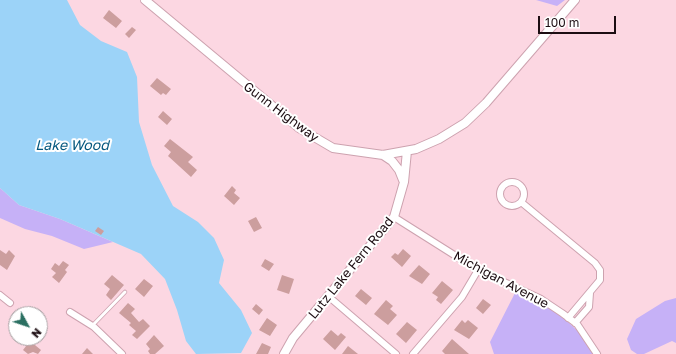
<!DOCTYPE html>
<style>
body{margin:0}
#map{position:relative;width:676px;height:354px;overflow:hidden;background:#fcd7e2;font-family:"Golos Text",sans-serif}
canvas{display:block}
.north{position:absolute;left:8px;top:306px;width:40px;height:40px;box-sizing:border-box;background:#fff;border:1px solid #a49ea0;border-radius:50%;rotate:130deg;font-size:11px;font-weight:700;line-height:16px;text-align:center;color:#1c0d12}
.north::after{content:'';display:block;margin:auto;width:14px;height:18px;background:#2a6f61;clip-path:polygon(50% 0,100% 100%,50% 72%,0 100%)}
.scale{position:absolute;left:538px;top:16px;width:78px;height:18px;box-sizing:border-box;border:2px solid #1c0d12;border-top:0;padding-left:5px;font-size:12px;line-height:14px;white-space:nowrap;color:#1c0d12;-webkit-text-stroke:3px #fff;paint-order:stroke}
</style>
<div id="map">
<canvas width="676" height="354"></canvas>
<div class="north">N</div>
<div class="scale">100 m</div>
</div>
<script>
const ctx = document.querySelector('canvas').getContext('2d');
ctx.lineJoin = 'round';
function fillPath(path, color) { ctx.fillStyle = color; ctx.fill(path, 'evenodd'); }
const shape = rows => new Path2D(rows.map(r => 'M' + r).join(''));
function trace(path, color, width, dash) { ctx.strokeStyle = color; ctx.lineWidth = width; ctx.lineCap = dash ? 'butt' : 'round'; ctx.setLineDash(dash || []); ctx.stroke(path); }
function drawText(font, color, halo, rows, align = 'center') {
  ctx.font = font + ' "Golos Text",sans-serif'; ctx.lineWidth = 4; ctx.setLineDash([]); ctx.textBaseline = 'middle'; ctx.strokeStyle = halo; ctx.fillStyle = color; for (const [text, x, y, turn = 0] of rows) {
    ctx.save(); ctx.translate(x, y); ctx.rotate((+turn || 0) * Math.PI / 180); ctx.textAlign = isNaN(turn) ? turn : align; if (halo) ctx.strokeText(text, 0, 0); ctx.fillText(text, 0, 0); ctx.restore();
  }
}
const green = shape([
 [536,0,565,0,557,6],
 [0,188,19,205,60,219,113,242,84,249,52,236,25,229,0,218],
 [516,291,540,302,565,319,582,335,594,354,494,354,490,342],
 [676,298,676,343,672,341,644,354,637,354,631,350,627,339,636,319,665,301]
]);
const water = shape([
 [0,0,67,0,80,25,101,41,127,52,137,77,139,122,152,165,173,206,198,222,214,238,224,260,219,283,241,310,252,333,241,353,196,354,186,341,177,310,165,279,141,254,60,219,19,205,0,188]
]);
const building = shape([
 [109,10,122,21,116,28,103,18],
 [132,27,136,30,129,38,125,34],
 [157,78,171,89,166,95,163,93,161,95,150,86],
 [163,111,172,119,167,125,158,117],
 [170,139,193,157,188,162,197,170,191,177,168,156,171,152,164,146],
 [232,186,236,190,234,193,240,198,234,205,224,196],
 [256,217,262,228,254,232,248,221],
 [98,227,104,231,101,235,95,231],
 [403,249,411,256,402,267,391,257,395,253,398,255],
 [0,250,6,254,9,250,15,256,7,270,0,265],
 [265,259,274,264,269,271,261,266],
 [63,261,69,265,65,270,67,272,59,283,52,277,56,273,51,269,55,263,59,266],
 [419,265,430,274,422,284,409,276],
 [112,275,124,285,111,300,106,295,110,289,104,284],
 [282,275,294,279,289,294,277,290],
 [144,279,153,286,144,297,135,289],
 [442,281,453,290,441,304,436,300,438,297,432,293],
 [361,289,372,298,366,305,355,296],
 [483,299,491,305,483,314,476,308],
 [386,300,393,306,390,309,397,315,388,325,374,314],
 [128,303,135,309,131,313,139,322,143,319,150,326,137,339,132,335,136,331,129,325,131,323,119,313],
 [256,304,263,310,259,315,252,309],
 [267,318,277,325,270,336,259,330],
 [462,320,465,323,468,320,478,328,469,339,454,330],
 [407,322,417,330,406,343,396,334],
 [331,330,338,336,341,333,346,337,335,350,323,339],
 [154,335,164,346,155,354,150,354,148,351,150,349,146,344],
 [452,339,469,354,445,354,442,351],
 [30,341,41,350,38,354,33,352,28,354,23,350],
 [262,343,271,347,268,354,256,354],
 [348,346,358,354,342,354],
 [87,348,93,354,82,354]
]);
const service = shape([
 [92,326,125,292]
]);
const minor = shape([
 '500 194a12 12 0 1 1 24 0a12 12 0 1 1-24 0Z',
 [521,202,595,263,600,270,600,280,568,318],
 [394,217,478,270,541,299,562,313,577,324,597,354],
 [0,295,10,303],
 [328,296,396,354],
 [70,312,94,327,122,354],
 [575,323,589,307,590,293],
 [413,354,462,297,478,270]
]);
const secondary = shape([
 [145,0,299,128,333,148,383,155,416,149,439,139,465,123,486,103,575,0],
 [383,155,392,161,399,170,403,180],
 [284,354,293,338,394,217,404,182,407,151]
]);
const streetNames = [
 ["Gunn Highway",281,112,37],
 ["Lutz Lake Fern Road",351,268,-51],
 ["Michigan Avenue",501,280,28]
];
const waterNames = [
 ["Lake Wood",72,146]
];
fillPath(green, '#c6b1f7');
fillPath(water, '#9cd3f8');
fillPath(building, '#cc9e9e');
trace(service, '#cda2af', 4.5);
trace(minor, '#cda2af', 8);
trace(secondary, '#cda2af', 10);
trace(service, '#fff', 3);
trace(minor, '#fff', 6);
trace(secondary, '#fff', 8);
drawText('13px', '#1c0d12', '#fff', streetNames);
drawText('italic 14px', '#04577e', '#fff', waterNames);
</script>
